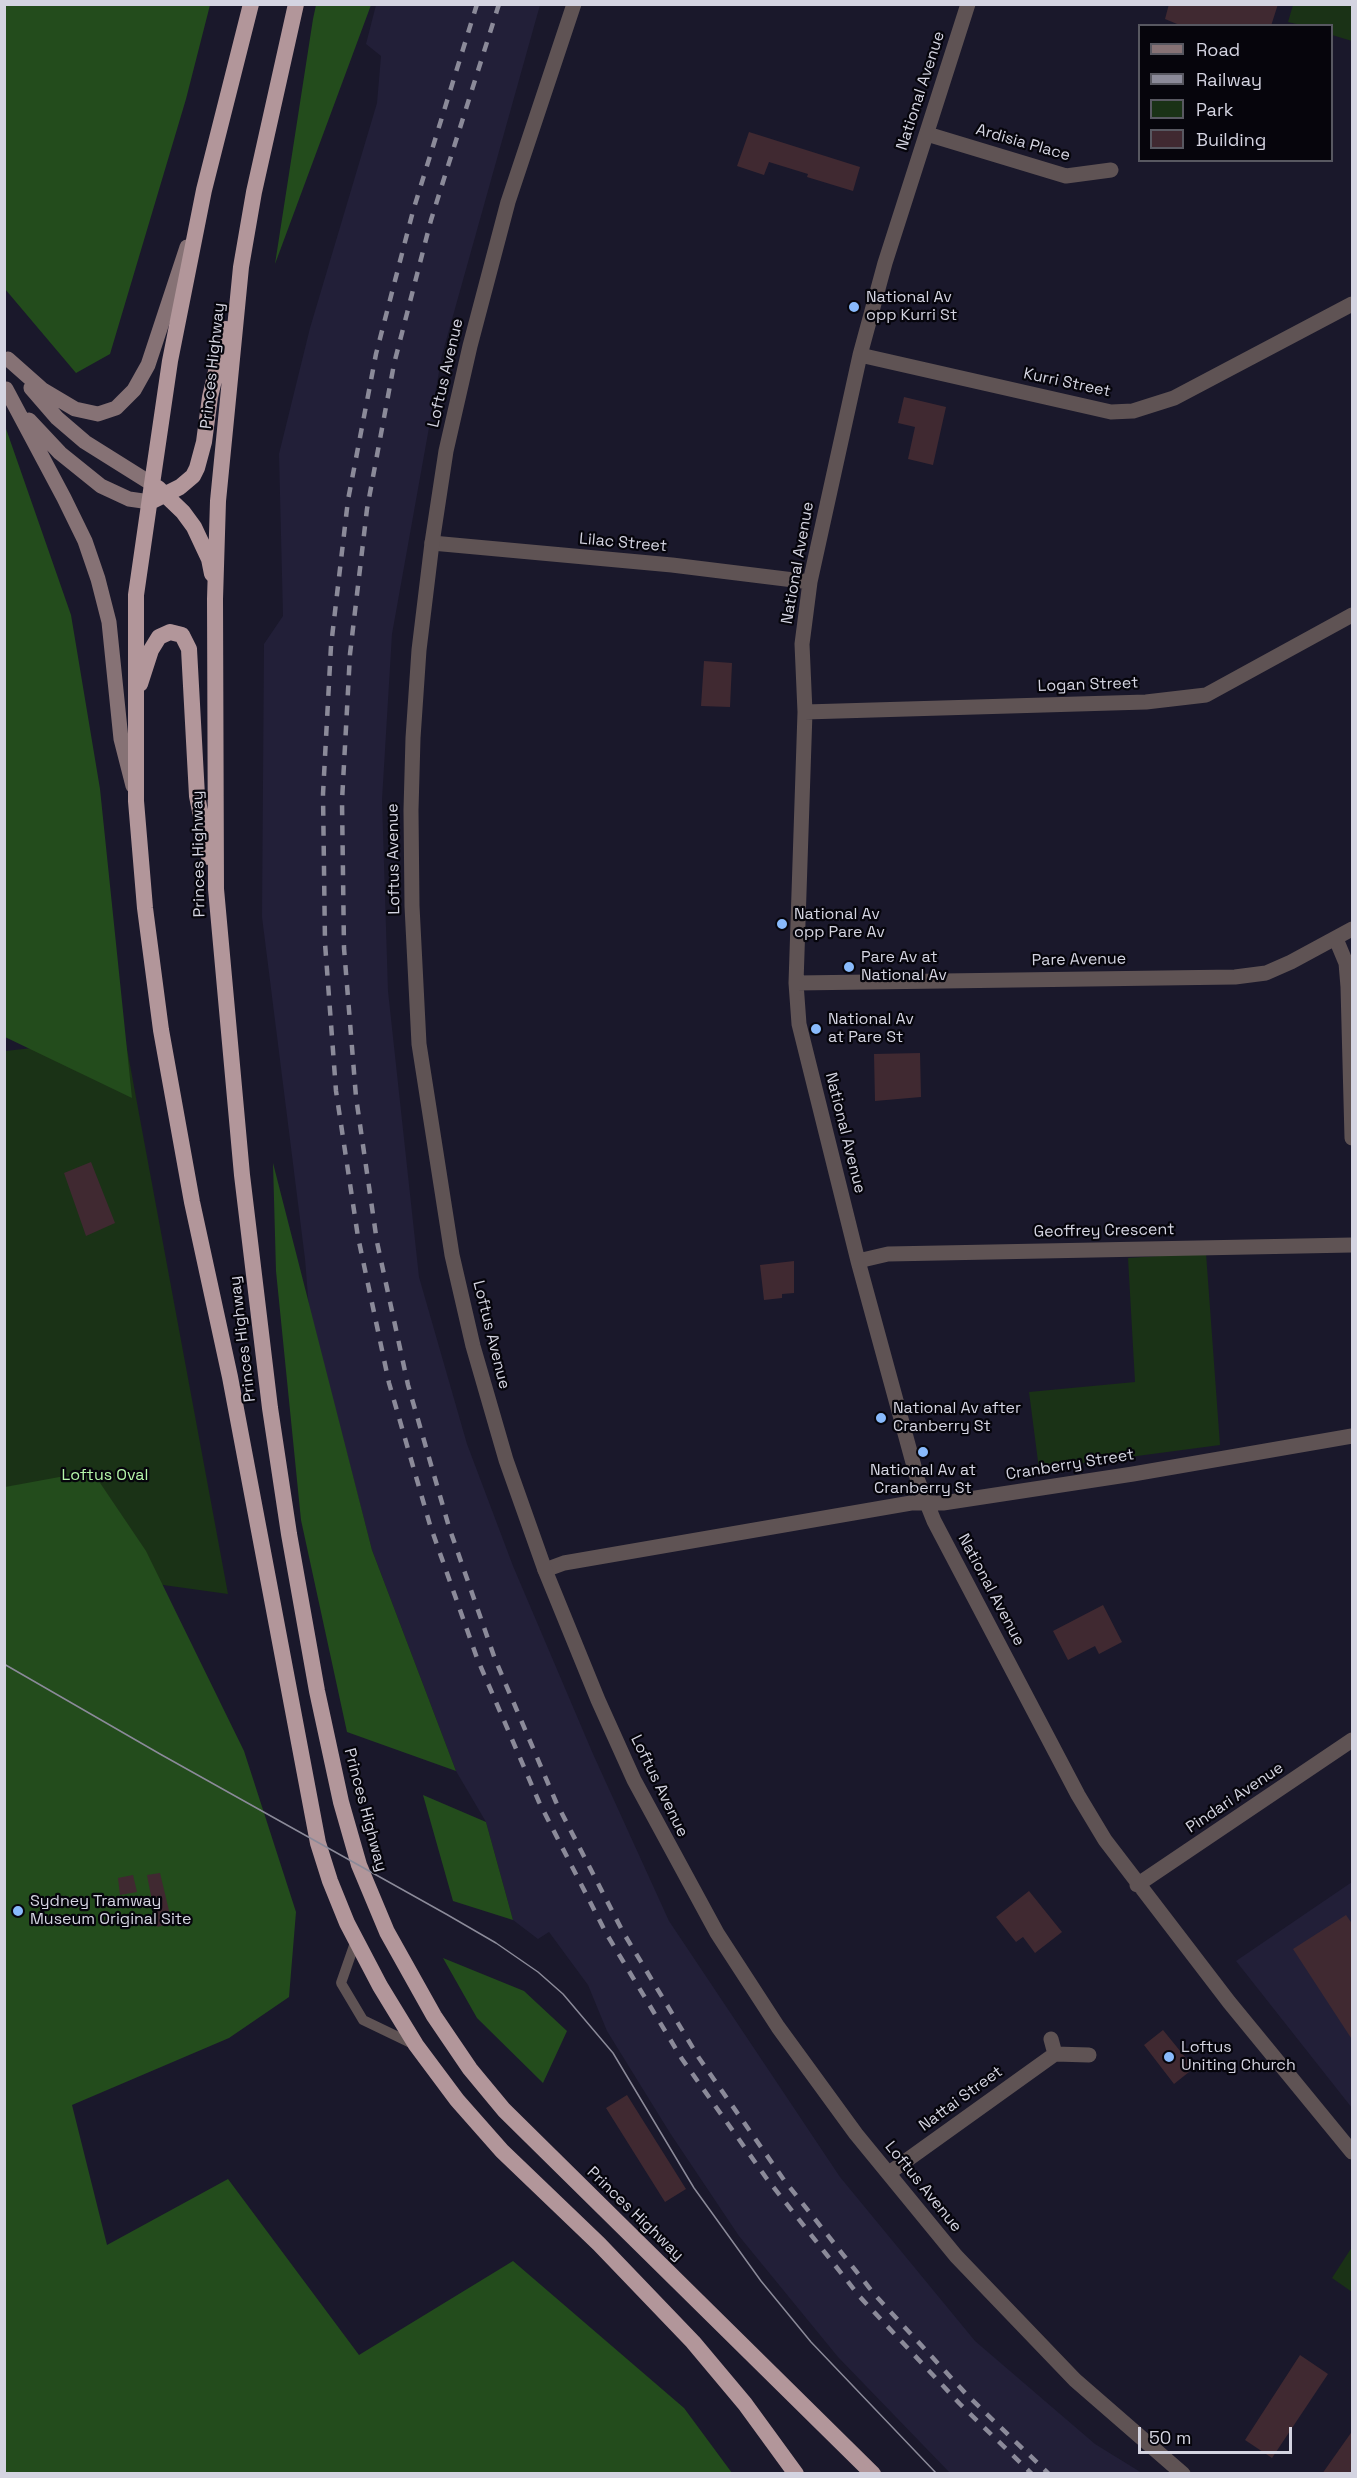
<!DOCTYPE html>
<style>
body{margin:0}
#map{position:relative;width:1357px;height:2478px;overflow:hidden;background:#1a182b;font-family:"Space Grotesk",sans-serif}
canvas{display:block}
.frame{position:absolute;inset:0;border:6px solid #d4d4e1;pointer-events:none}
.legend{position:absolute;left:1138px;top:24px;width:195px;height:138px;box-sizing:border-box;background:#06050c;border:2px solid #585861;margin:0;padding:8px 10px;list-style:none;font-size:18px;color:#d4d4e1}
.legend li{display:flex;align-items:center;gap:12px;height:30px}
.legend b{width:30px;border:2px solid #585861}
.scale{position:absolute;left:1138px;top:2427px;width:154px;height:27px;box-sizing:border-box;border:3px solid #d4d4e1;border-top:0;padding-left:8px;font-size:18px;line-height:21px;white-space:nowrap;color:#d4d4e1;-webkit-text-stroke:4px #06050c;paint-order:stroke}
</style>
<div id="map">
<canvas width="1357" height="2478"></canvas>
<div class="frame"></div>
<ul class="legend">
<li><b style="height:8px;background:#867275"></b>Road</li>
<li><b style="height:8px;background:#8b8a99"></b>Railway</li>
<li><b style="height:16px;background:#1a3216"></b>Park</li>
<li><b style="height:16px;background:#402931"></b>Building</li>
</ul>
<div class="scale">50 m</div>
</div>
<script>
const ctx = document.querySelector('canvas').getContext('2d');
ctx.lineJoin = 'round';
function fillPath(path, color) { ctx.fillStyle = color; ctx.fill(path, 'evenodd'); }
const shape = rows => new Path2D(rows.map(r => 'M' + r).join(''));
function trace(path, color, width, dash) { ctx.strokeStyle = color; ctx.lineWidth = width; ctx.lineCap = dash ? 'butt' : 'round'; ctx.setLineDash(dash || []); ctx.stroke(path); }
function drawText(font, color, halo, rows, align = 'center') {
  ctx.font = font + ' "Space Grotesk",sans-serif'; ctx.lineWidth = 4.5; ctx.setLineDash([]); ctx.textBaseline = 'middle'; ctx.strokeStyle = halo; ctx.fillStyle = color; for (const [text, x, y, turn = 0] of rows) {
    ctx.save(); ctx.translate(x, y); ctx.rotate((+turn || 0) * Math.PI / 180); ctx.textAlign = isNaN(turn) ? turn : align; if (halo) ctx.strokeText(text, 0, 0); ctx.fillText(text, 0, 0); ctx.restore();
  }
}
const built = shape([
 [376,5,540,5,442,355,392,634,382,800,388,991,419,1277,467,1444,513,1566,593,1754,669,1921,840,2177,975,2341,1095,2444,1142,2473,950,2473,838,2357,739,2236,670,2133,607,2031,588,1985,549,1932,538,1939,513,1920,486,1822,456,1771,372,1550,309,1309,305,1259,262,917,264,644,283,616,279,454,310,328,377,103,381,56,366,44],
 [1352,1882,1352,2108,1236,1961]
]);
const green = shape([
 [1293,5,1352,5,1352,41,1332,35,1332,26,1301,25,1288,22],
 [125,1038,228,1594,5,1563,5,1051],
 [1206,1253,1220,1445,1039,1469,1029,1392,1135,1382,1128,1258],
 [1352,2247,1352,2292,1332,2278]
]);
const forest = shape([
 [4,5,210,5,186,99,110,354,76,373,5,289],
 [316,5,371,5,275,264,313,19],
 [4,423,71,615,100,789,132,1098,5,1037],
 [273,1163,372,1550,456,1771,347,1732,301,1520,276,1271],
 [92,1471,146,1551,244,1751,296,1912,289,1997,229,2038,72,2105,107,2245,228,2179,359,2355,513,2261,684,2408,732,2473,5,2474,5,1487],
 [423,1795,486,1822,513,1920,453,1901],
 [443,1958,524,1991,567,2031,543,2083,477,2018]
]);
const building = shape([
 [1169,4,1278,4,1271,26,1182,26,1165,19],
 [749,132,860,167,853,191,807,177,808,174,769,162,764,175,737,166],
 [904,397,946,407,933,465,908,459,915,427,898,423],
 [704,661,732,663,730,707,701,706],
 [920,1053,921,1097,875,1101,874,1054],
 [91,1162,115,1223,86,1236,64,1173],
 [794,1261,794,1293,782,1294,782,1298,764,1300,760,1265],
 [1103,1605,1122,1642,1099,1654,1095,1646,1068,1660,1053,1631],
 [160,1873,172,1923,157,1927,147,1875],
 [133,1875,137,1892,120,1895,118,1878],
 [1029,1891,1062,1932,1035,1953,1023,1937,1016,1942,996,1917],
 [1346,1915,1353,1925,1353,2041,1293,1949],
 [1163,2030,1194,2068,1174,2084,1144,2045],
 [627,2095,686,2189,665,2202,606,2108],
 [1300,2355,1328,2374,1272,2458,1245,2440],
 [1353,2430,1353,2474,1322,2474]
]);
const service = shape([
 [356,1940,341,1983,363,2020,415,2045]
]);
const minor = shape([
 [968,4,885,263,860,355,810,582,802,644,805,712,796,983,799,1024,858,1261,918,1481,934,1521,1078,1795,1105,1840,1229,2002,1352,2152],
 [927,134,1066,176,1111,170],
 [860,355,1111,412,1133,411,1174,398,1352,304],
 [432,543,672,565,810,582],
 [805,712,1146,702,1206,695,1352,615],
 [1336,939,1346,963,1348,987,1352,1138],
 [796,983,1235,977,1266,973,1291,962,1352,929],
 [858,1261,888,1254,1352,1245],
 [545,1570,564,1563,911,1503,943,1503,1133,1474,1352,1436],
 [1137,1885,1352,1740],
 [1051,2039,1055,2054],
 [889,2173,1055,2054,1089,2055]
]);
const tertiary = shape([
 [574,4,508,202,470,346,446,451,432,543,419,650,413,738,411,810,412,906,419,1044,452,1255,473,1346,506,1460,545,1570,598,1700,634,1780,717,1933,778,2027,856,2134,956,2256,1075,2380,1183,2474]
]);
const secondary = shape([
 [8,359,43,390,75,409,98,414,116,408,134,390,148,365,187,247],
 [31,388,57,418,85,442,152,484],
 [6,389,64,498,85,541,98,579,109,622,121,739,133,786],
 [29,420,60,453,101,486,129,499,150,502]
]);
const trunk = shape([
 [251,4,204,190,170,361,152,484,136,595,136,801,145,908,161,1030,192,1202,230,1377,318,1843,330,1881,347,1923,380,1986,416,2045,457,2100,502,2151,599,2244,693,2342,745,2404,796,2474],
 [296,4,254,192,241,267,218,501,215,599,216,889,242,1175,270,1408,289,1534,317,1691,341,1802,359,1865,387,1932,434,2016,470,2069,504,2110,873,2474],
 [158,488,183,512,194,527,209,559,212,574],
 [150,502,180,487,193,476,197,468,204,442,210,397,226,329],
 [140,684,151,650,159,637,170,632,182,635,189,649,197,796,209,857]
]);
const tram = shape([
 [4,1664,160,1754,446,1914,496,1943,538,1972,563,1994,613,2053,694,2188,761,2281,811,2342,937,2474]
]);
const rail = shape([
 [477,4,413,211,376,354,348,500,331,646,323,794,325,943,336,1091,358,1237,389,1383,430,1525,477,1658,539,1802,606,1933,682,2059,767,2179,860,2297,960,2404,1032,2474],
 [499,4,431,220,394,364,367,509,350,654,342,801,344,948,356,1097,377,1242,408,1385,449,1527,495,1659,556,1802,623,1932,699,2058,784,2180,875,2295,968,2396,1049,2474]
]);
const markers = [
 [854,307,6,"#89bafc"],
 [782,924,6,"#89bafc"],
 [849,967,6,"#89bafc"],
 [816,1029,6,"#89bafc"],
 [881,1418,6,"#89bafc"],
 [923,1452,6,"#89bafc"],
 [18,1911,6,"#89bafc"],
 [1169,2057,6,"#89bafc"]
];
const streetNames = [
 ["National Avenue",921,91,-72],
 ["Ardisia Place",1023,143,16],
 ["Princes Highway",213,366,-84],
 ["Loftus Avenue",446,373,-77],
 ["Kurri Street",1067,383,12],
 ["Lilac Street",623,543,5],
 ["National Avenue",798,563,-80],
 ["Logan Street",1088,685,-2],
 ["Princes Highway",199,854,-91],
 ["Loftus Avenue",394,859,-91],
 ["Pare Avenue",1079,960,-1],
 ["National Avenue",845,1133,76],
 ["Geoffrey Crescent",1104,1231,-1],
 ["Loftus Avenue",491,1335,76],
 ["Princes Highway",243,1339,-97],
 ["Cranberry Street",1070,1465,-9],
 ["National Avenue",991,1590,62],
 ["Loftus Avenue",659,1786,64],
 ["Pindari Avenue",1235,1798,-34],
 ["Princes Highway",365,1810,75],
 ["Nattai Street",961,2099,-36],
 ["Loftus Avenue",923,2187,51],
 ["Princes Highway",635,2214,44]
];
const poiNames = [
 ["National Av",866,298],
 ["opp Kurri St",866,316],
 ["National Av",794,915],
 ["opp Pare Av",794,933],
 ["Pare Av at",861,958],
 ["National Av",861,976],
 ["National Av",828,1020],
 ["at Pare St",828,1038],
 ["National Av after",893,1409],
 ["Cranberry St",893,1427],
 ["National Av at",923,1471,"center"],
 ["Cranberry St",923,1489,"center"],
 ["Sydney Tramway",30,1902],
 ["Museum Original Site",30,1920],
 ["Loftus",1181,2048],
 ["Uniting Church",1181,2066]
];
const parkNames = [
 ["Loftus Oval",105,1476]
];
fillPath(built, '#221f38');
fillPath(green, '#1a3216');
fillPath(forest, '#234c1c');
fillPath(building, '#402931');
trace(service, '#5f5354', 10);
trace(minor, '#5f5354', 15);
trace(tertiary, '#5f5354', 15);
trace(secondary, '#867275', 15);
trace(trunk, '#b2969a', 16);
trace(tram, '#8b8a99', 1.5);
trace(rail, '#8b8a99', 4.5, [10, 10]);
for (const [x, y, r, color] of markers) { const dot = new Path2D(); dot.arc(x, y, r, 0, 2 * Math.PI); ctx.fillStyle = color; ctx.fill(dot); trace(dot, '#06050c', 2); }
drawText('16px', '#d4d4e1', '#06050c', streetNames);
drawText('16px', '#d4d4e1', '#06050c', poiNames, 'left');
drawText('16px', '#b5f6aa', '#06050c', parkNames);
</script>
